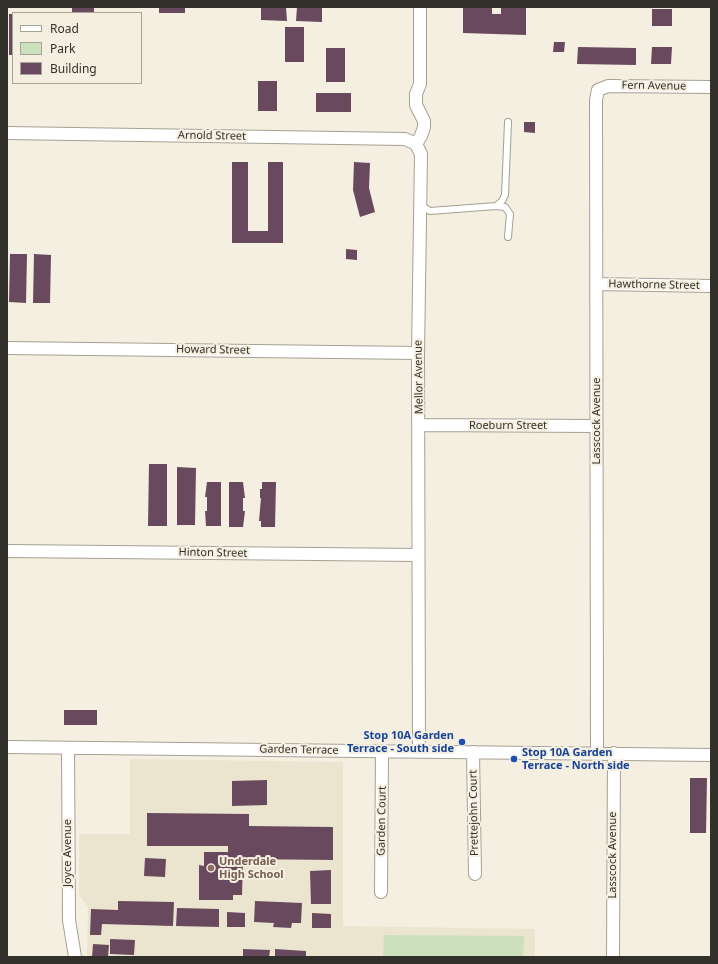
<!DOCTYPE html>
<style>
body{margin:0}
#map{position:relative;width:718px;height:964px;overflow:hidden;background:#f4efe0;font-family:"Noto Sans",sans-serif}
canvas{display:block}
.frame{position:absolute;inset:0;border:8px solid #32302a;pointer-events:none}
.legend{position:absolute;left:12px;top:12px;width:130px;height:72px;box-sizing:border-box;background:#f4efe0;border:1px solid #a6a397;margin:0;padding:5px 7px;list-style:none;font-size:12px;color:#32302a}
.legend li{display:flex;align-items:center;gap:8px;height:20px}
.legend b{width:20px;border:1px solid #a6a397}
</style>
<div id="map">
<canvas width="718" height="964"></canvas>
<div class="frame"></div>
<ul class="legend">
<li><b style="height:5px;background:#fff"></b>Road</li>
<li><b style="height:11px;background:#cce0bd"></b>Park</li>
<li><b style="height:11px;background:#69495e"></b>Building</li>
</ul>
</div>
<script>
const ctx = document.querySelector('canvas').getContext('2d');
ctx.lineJoin = 'round';
function fillPath(path, color) { ctx.fillStyle = color; ctx.fill(path, 'evenodd'); }
const shape = rows => new Path2D(rows.map(r => 'M' + r).join(''));
function trace(path, color, width, dash) { ctx.strokeStyle = color; ctx.lineWidth = width; ctx.lineCap = dash ? 'butt' : 'round'; ctx.setLineDash(dash || []); ctx.stroke(path); }
function drawText(font, color, halo, rows, align = 'center') {
  ctx.font = font + ' "Noto Sans",sans-serif'; ctx.lineWidth = 4; ctx.setLineDash([]); ctx.textBaseline = 'middle'; ctx.strokeStyle = halo; ctx.fillStyle = color; for (const [text, x, y, turn = 0] of rows) {
    ctx.save(); ctx.translate(x, y); ctx.rotate((+turn || 0) * Math.PI / 180); ctx.textAlign = isNaN(turn) ? turn : align; if (halo) ctx.strokeText(text, 0, 0); ctx.fillText(text, 0, 0); ctx.restore();
  }
}
const built = shape([
 [130,759,343,762,343,926,535,929,535,957,87,957,88,907,79,895,79,834,130,834]
]);
const green = shape([
 [384,935,524,936,523,957,383,957]
]);
const building = shape([
 [72,7,94,7,94,13,72,13],
 [159,7,185,7,185,13,159,13],
 [261,7,286,7,287,21,261,20],
 [297,7,322,7,322,22,296,21],
 [463,7,492,7,492,14,501,14,501,7,526,7,526,35,463,33],
 [652,9,672,9,672,26,652,26],
 [9,14,13,14,13,55,9,55],
 [285,27,304,27,304,62,285,62],
 [554,42,565,42,564,52,553,52],
 [578,47,636,48,636,65,577,64],
 [652,47,672,47,671,64,651,64],
 [326,48,345,48,345,82,326,82],
 [258,81,277,81,277,111,258,111],
 [316,93,351,93,351,112,316,112],
 [524,122,535,122,535,133,524,132],
 [232,162,248,162,248,231,268,231,268,162,283,162,283,243,232,243],
 [354,162,370,163,369,188,375,212,360,217,353,190],
 [346,249,357,250,357,260,346,259],
 [10,254,27,254,26,303,9,302],
 [34,254,51,255,50,303,33,303],
 [149,464,167,464,167,526,148,526],
 [177,467,196,468,195,525,177,525],
 [207,482,221,482,221,526,206,526,205,511,207,511,207,497,205,497],
 [229,482,243,482,245,498,243,498,243,511,245,511,243,527,229,527],
 [262,482,276,482,275,527,261,527,261,521,259,521,261,498,260,498,260,489,262,489],
 [64,710,97,710,97,725,64,725],
 [690,778,707,778,706,833,690,833],
 [267,780,267,805,232,806,232,781],
 [147,813,249,814,249,826,333,827,333,860,243,859,242,895,233,895,233,900,199,900,199,865,204,866,204,852,228,852,228,846,147,846],
 [145,858,166,859,165,877,144,876],
 [331,870,331,904,311,904,310,871],
 [118,901,174,902,173,926,102,924,101,935,90,935,91,909,118,910],
 [255,901,302,903,301,923,292,923,291,928,273,927,274,923,254,922],
 [177,908,219,909,219,927,176,926],
 [227,912,245,913,245,927,227,927],
 [312,913,331,914,331,928,312,928],
 [110,939,135,940,134,955,110,954],
 [93,944,109,945,108,957,92,957],
 [243,949,270,950,269,957,243,957],
 [275,949,306,951,306,957,275,957]
]);
const lane = shape([
 [420,205,430,211,496,206,502,201,505,195,508,122],
 [496,206,505,207,510,214,508,237]
]);
const street = shape([
 [7,133,405,139,416,144],
 [597,284,711,286],
 [7,348,418,353],
 [420,425,596,426],
 [7,551,418,555],
 [7,747,711,755],
 [68,748,69,920,75,957],
 [419,752,418,353,421,154,416,144,421,136,424,127,424,121,416,105,416,94,420,84,420,7],
 [473,752,475,874],
 [597,752,596,100,598,90,608,86,711,87],
 [381,892,382,751],
 [613,957,614,753]
]);
const markers = [
 [462,742,4,"#1a4fb4"],
 [514,759,4,"#1a4fb4"],
 [211,868,4,"#8d6e63"]
];
const streetNames = [
 ["Fern Avenue",654,86,1],
 ["Arnold Street",212,136,1],
 ["Hawthorne Street",654,285,1],
 ["Howard Street",213,350,1],
 ["Mellor Avenue",419,377,-91],
 ["Lasscock Avenue",597,421,-90],
 ["Roeburn Street",508,426],
 ["Hinton Street",213,553,1],
 ["Garden Terrace",299,750,1],
 ["Prettejohn Court",474,813,-91],
 ["Garden Court",382,821,-89],
 ["Joyce Avenue",68,853,-90],
 ["Lasscock Avenue",613,855,-90]
];
const transitNames = [
 ["Stop 10A Garden",454,736],
 ["Terrace - South side",454,749],
 ["Stop 10A Garden",522,753,"left"],
 ["Terrace - North side",522,766,"left"]
];
const educationNames = [
 ["Underdale",219,862],
 ["High School",219,875]
];
fillPath(built, '#ebe4cf');
fillPath(green, '#cce0bd');
fillPath(building, '#69495e');
trace(lane, '#a5a092', 8);
trace(street, '#a5a092', 14);
trace(lane, '#fff', 6);
trace(street, '#fff', 12);
for (const [x, y, r, color] of markers) { const dot = new Path2D(); dot.arc(x, y, r, 0, 2 * Math.PI); ctx.fillStyle = color; ctx.fill(dot); trace(dot, '#f4efe0', 1.5); }
drawText('11px', '#32302a', '#f4efe0', streetNames);
drawText('bold 11px', '#164399', '#f4efe0', transitNames, 'right');
drawText('bold 11px', '#785e54', '#f4efe0', educationNames, 'left');
</script>
